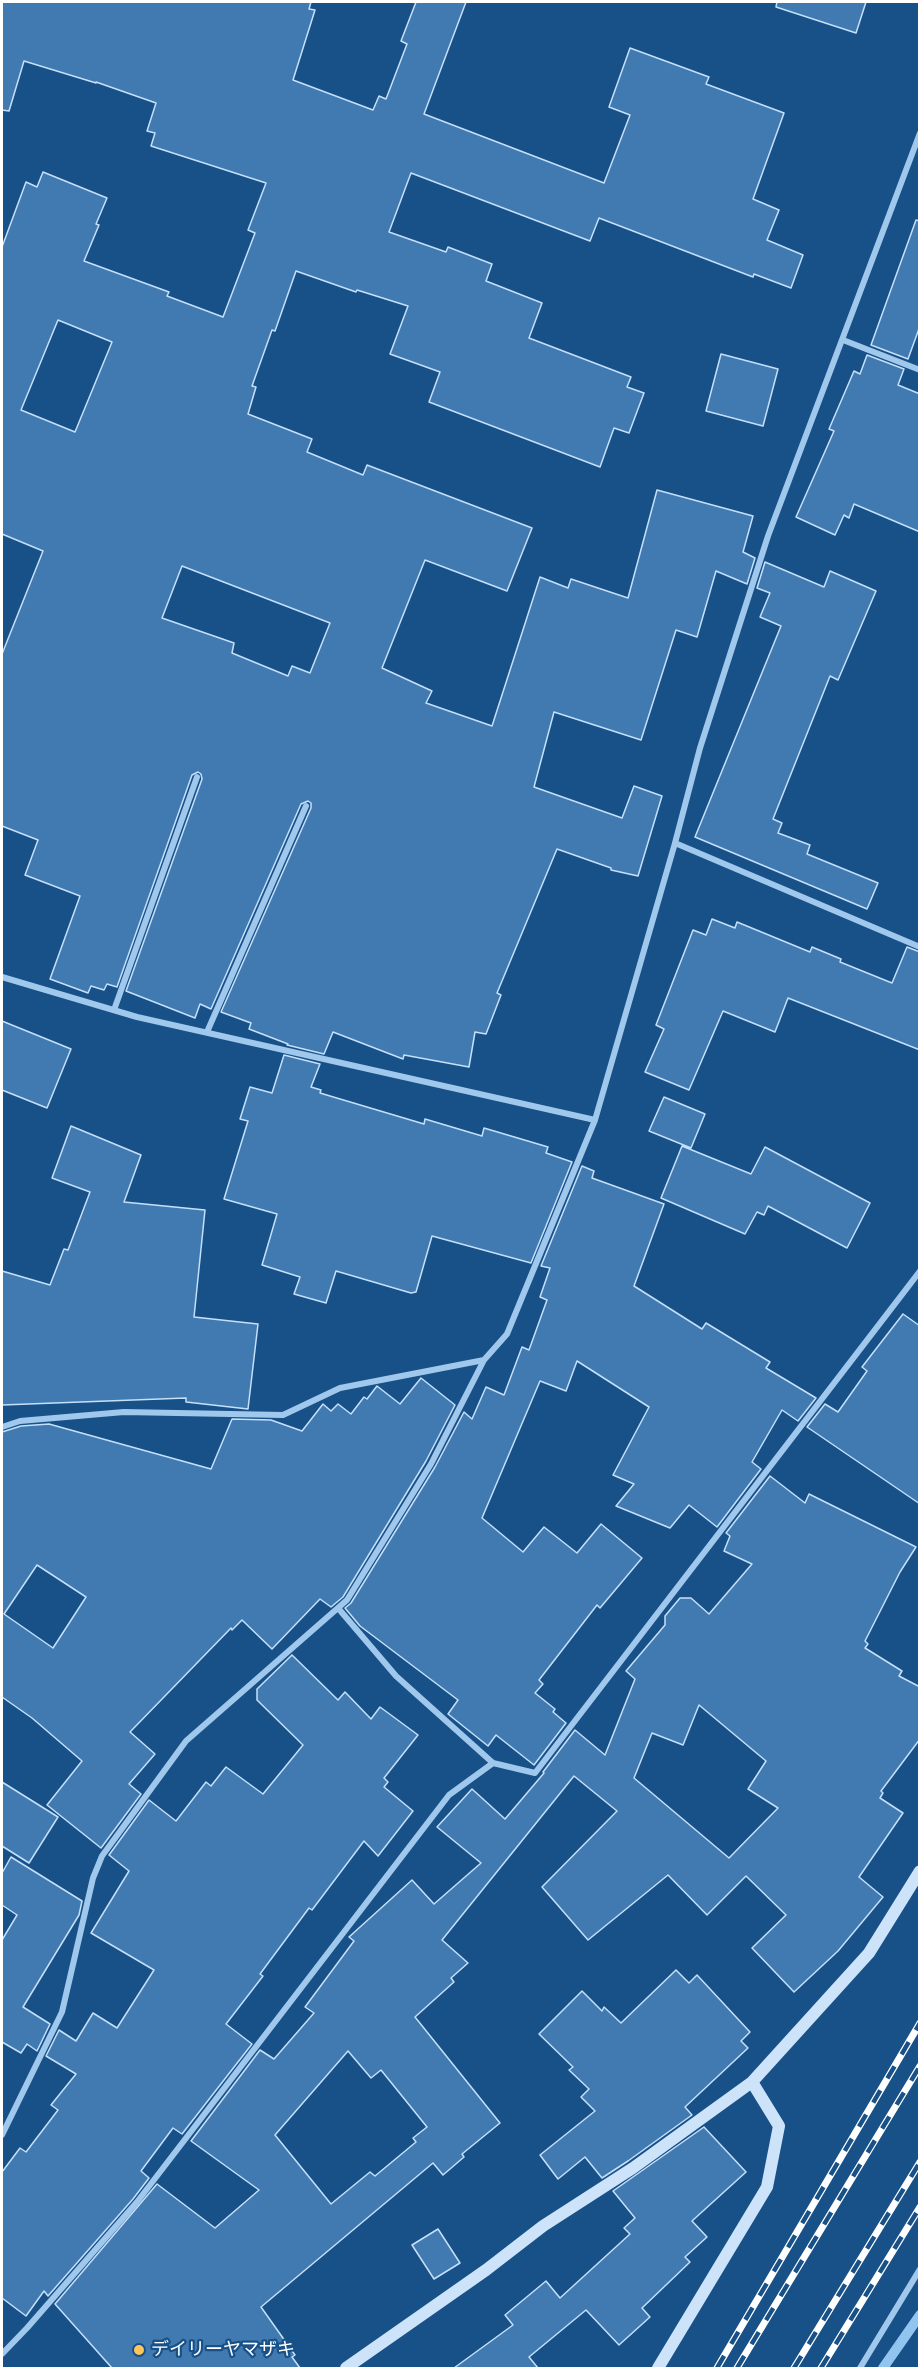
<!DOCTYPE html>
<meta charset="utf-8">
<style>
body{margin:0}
#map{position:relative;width:921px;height:2370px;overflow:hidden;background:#185088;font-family:Inter,sans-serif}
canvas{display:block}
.frame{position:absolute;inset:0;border:3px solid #fff;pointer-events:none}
</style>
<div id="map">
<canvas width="921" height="2370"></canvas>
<div class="frame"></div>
</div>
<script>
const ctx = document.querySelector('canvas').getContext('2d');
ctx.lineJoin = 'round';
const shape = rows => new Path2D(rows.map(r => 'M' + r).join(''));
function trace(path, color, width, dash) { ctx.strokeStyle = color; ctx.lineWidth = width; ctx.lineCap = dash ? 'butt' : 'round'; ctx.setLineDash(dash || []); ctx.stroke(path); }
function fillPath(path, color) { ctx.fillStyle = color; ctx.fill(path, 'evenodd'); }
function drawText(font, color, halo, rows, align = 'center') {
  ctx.font = font + ' Inter,"Noto Sans JP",sans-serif'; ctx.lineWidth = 4.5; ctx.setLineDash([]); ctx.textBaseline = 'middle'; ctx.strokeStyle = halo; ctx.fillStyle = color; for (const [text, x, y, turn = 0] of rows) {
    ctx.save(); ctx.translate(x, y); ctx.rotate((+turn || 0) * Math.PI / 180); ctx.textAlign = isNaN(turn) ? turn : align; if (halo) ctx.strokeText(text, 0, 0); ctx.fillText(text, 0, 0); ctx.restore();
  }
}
const stream = shape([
 [883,2368,920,2315]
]);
const building = shape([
 [2,2,311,2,309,9,315,10,293,80,373,110,379,96,386,99,407,44,401,41,416,2,466,2,424,114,604,183,630,115,609,107,630,48,709,77,706,84,784,113,753,199,779,210,767,240,803,255,791,288,754,274,753,277,599,218,590,241,411,173,389,232,446,252,448,247,492,264,486,281,542,303,529,338,631,377,627,387,644,393,629,433,614,428,600,467,429,402,440,372,390,354,408,306,357,290,356,292,296,271,275,331,272,330,252,386,256,387,248,414,312,439,307,452,363,475,367,465,532,528,507,591,425,560,382,668,432,691,426,703,492,726,540,577,568,588,571,579,628,598,657,490,753,516,743,552,755,558,747,584,716,571,697,637,676,630,641,740,554,712,534,787,622,818,634,786,662,796,638,876,611,870,611,868,557,849,497,993,501,995,486,1034,475,1032,469,1067,404,1055,403,1059,333,1032,324,1054,287,1045,288,1044,249,1029,251,1023,221,1012,311,808,311,803,308,801,301,804,211,1009,200,1004,195,1018,126,991,202,779,201,774,198,772,192,775,117,987,107,984,104,990,91,986,88,993,50,979,80,896,25,875,38,840,2,826,2,654,43,551,2,534,2,247,26,182,37,187,43,172,107,198,96,224,99,225,84,261,169,292,167,296,223,317,255,233,248,230,266,183,151,146,155,133,147,131,156,103,96,82,96,83,24,61,9,111,2,110,2,2],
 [58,320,112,342,75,432,21,410,58,320],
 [182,566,330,623,310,673,292,666,288,676,232,653,234,643,162,618,182,566],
 [777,2,866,2,856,33,776,7,777,2],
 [916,220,920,221,920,326,908,359,871,345,916,220],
 [721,354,778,369,763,426,706,411,721,354],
 [867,355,904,369,898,385,920,394,920,532,854,504,849,518,844,515,835,535,796,517,834,431,829,429,854,371,860,374,867,355],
 [765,562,824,587,830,571,876,591,838,680,830,676,773,819,782,823,778,833,810,845,807,854,878,883,867,909,695,837,781,626,760,617,770,593,757,588,765,562],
 [712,919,735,928,737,922,810,952,812,947,841,959,840,962,892,983,907,947,920,952,920,1050,788,998,775,1032,723,1011,689,1090,645,1072,664,1029,656,1025,693,930,706,935,712,919],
 [2,1021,71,1049,47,1108,2,1090,2,1021],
 [284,1055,320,1064,311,1087,321,1090,320,1093,424,1124,425,1119,482,1136,484,1128,548,1147,546,1153,572,1162,531,1263,432,1236,416,1292,411,1293,336,1271,326,1303,294,1294,300,1277,262,1265,277,1214,224,1199,248,1121,240,1119,250,1087,272,1093,284,1055],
 [664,1097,705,1114,691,1148,649,1131,664,1097],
 [71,1126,141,1155,124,1202,205,1210,194,1317,258,1324,248,1409,186,1402,186,1398,2,1405,2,1271,50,1285,64,1249,68,1250,90,1192,52,1178,71,1126],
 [682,1146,751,1174,765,1147,870,1203,847,1248,768,1206,764,1215,757,1212,745,1234,661,1198,682,1146],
 [582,1166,594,1171,592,1178,664,1204,634,1286,702,1329,706,1323,770,1362,766,1368,816,1398,798,1421,782,1410,752,1462,761,1469,717,1527,689,1505,670,1528,616,1506,634,1484,613,1475,649,1407,577,1361,566,1391,540,1381,482,1518,523,1552,544,1527,577,1553,601,1524,642,1558,600,1608,597,1605,539,1680,543,1684,535,1693,555,1709,553,1712,566,1723,534,1765,496,1735,488,1746,448,1714,458,1700,360,1626,345,1608,351,1603,435,1467,464,1412,472,1419,486,1387,504,1395,522,1347,529,1350,547,1300,540,1297,550,1268,541,1266,582,1166],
 [903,1314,920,1326,920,1504,807,1427,825,1404,838,1412,867,1371,862,1367,903,1314],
 [421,1378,455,1405,426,1461,343,1597,331,1607,320,1599,272,1649,242,1620,232,1630,231,1628,130,1732,155,1754,129,1784,141,1794,101,1848,47,1805,82,1761,32,1718,2,1697,2,1432,21,1426,49,1424,211,1469,232,1419,271,1420,302,1431,323,1404,331,1411,338,1404,351,1414,364,1397,367,1399,377,1386,400,1404,421,1378],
 [37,1565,86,1597,53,1648,4,1614,37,1565],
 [770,1476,805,1503,809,1494,916,1547,900,1572,865,1641,868,1644,865,1648,902,1671,899,1676,920,1687,920,1739,881,1791,883,1793,880,1798,903,1813,859,1877,883,1897,838,1951,794,1992,752,1948,786,1915,746,1876,707,1915,668,1875,588,1940,542,1887,617,1811,574,1776,442,1940,468,1963,451,1978,454,1982,415,2017,500,2123,462,2154,464,2157,443,2175,433,2163,261,2307,295,2355,292,2357,300,2368,112,2368,55,2304,157,2184,215,2228,259,2190,191,2141,260,2050,274,2059,314,2013,305,2007,354,1941,349,1937,412,1880,434,1904,481,1863,437,1827,472,1789,505,1819,544,1773,543,1772,575,1730,605,1755,635,1679,626,1671,665,1625,665,1616,680,1598,691,1598,709,1614,752,1564,724,1551,730,1536,726,1533,770,1476],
 [699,1705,766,1761,748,1789,778,1808,729,1858,634,1778,652,1733,683,1745,699,1705],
 [348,2051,371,2078,381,2070,427,2127,413,2138,416,2142,375,2176,370,2172,331,2204,275,2135,348,2051],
 [292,1655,338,1700,345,1692,371,1719,380,1707,418,1735,384,1778,388,1782,384,1787,413,1811,378,1856,364,1841,312,1910,309,1908,260,1974,263,1976,226,2024,252,2044,182,2134,173,2128,141,2171,149,2178,133,2199,48,2296,44,2291,26,2316,2,2298,2,2172,20,2148,26,2152,58,2110,51,2105,76,2074,46,2056,59,2030,76,2041,93,2013,117,2028,154,1970,91,1933,129,1871,109,1855,149,1800,176,1821,206,1782,211,1786,226,1767,263,1794,303,1745,257,1700,257,1689,292,1655],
 [2,1782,58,1817,29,1863,2,1846,2,1782],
 [11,1857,82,1901,79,1915,23,2007,50,2024,37,2051,27,2044,21,2053,2,2042,2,1940,17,1915,2,1905,2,1873,11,1857],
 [676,1970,689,1983,697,1975,750,2032,741,2041,748,2048,685,2107,692,2115,628,2161,602,2178,585,2157,558,2179,540,2155,595,2111,581,2097,589,2089,569,2070,573,2067,539,2034,582,1991,602,2011,604,2007,621,2023,676,1970],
 [704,2127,746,2172,692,2221,707,2237,685,2257,690,2262,642,2308,650,2317,619,2345,586,2310,529,2357,538,2368,454,2368,513,2325,505,2315,546,2281,560,2298,630,2234,624,2228,635,2218,613,2191,704,2127],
 [438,2229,460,2263,434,2279,412,2245,438,2229]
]);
const street = shape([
 [843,340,920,370],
 [675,843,920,947],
 [2,977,137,1017,595,1120],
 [114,1010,197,777],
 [207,1032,306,806],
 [2,1427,20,1421,124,1412,283,1415,340,1388,484,1360],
 [338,1608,396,1676,493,1763],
 [2,2135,62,2012,93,1878,102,1856,186,1741,347,1600,431,1464,484,1360,507,1334,595,1120,675,843,700,748,768,536,920,133],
 [2,2354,27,2328,137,2202,449,1795,493,1763,535,1773,920,1271],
 [860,2368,920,2269]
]);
const secondary = shape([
 [346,2368,486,2270,543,2226,633,2168,752,2082,869,1953,920,1871],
 [658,2368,767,2187,779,2126,752,2082]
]);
const rail = shape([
 [717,2368,920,2023],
 [737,2368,920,2066],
 [794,2368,920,2162],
 [821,2368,920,2207]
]);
const markers = [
 [139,2350,6,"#ffc55c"]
];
const poiNames = [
 ["デイリーヤマザキ",151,2350]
];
trace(stream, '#92c4f0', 10);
fillPath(building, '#417ab1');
trace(building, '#c5e0fa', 1.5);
trace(street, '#a0c8ed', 6);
trace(secondary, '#cde3f9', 12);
trace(rail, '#fff', 7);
trace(rail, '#185088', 4.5, [14]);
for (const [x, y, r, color] of markers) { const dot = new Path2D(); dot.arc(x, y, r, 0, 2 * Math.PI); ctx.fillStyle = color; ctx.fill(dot); trace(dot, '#185088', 2); }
drawText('18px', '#fff', '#185088', poiNames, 'left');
</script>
